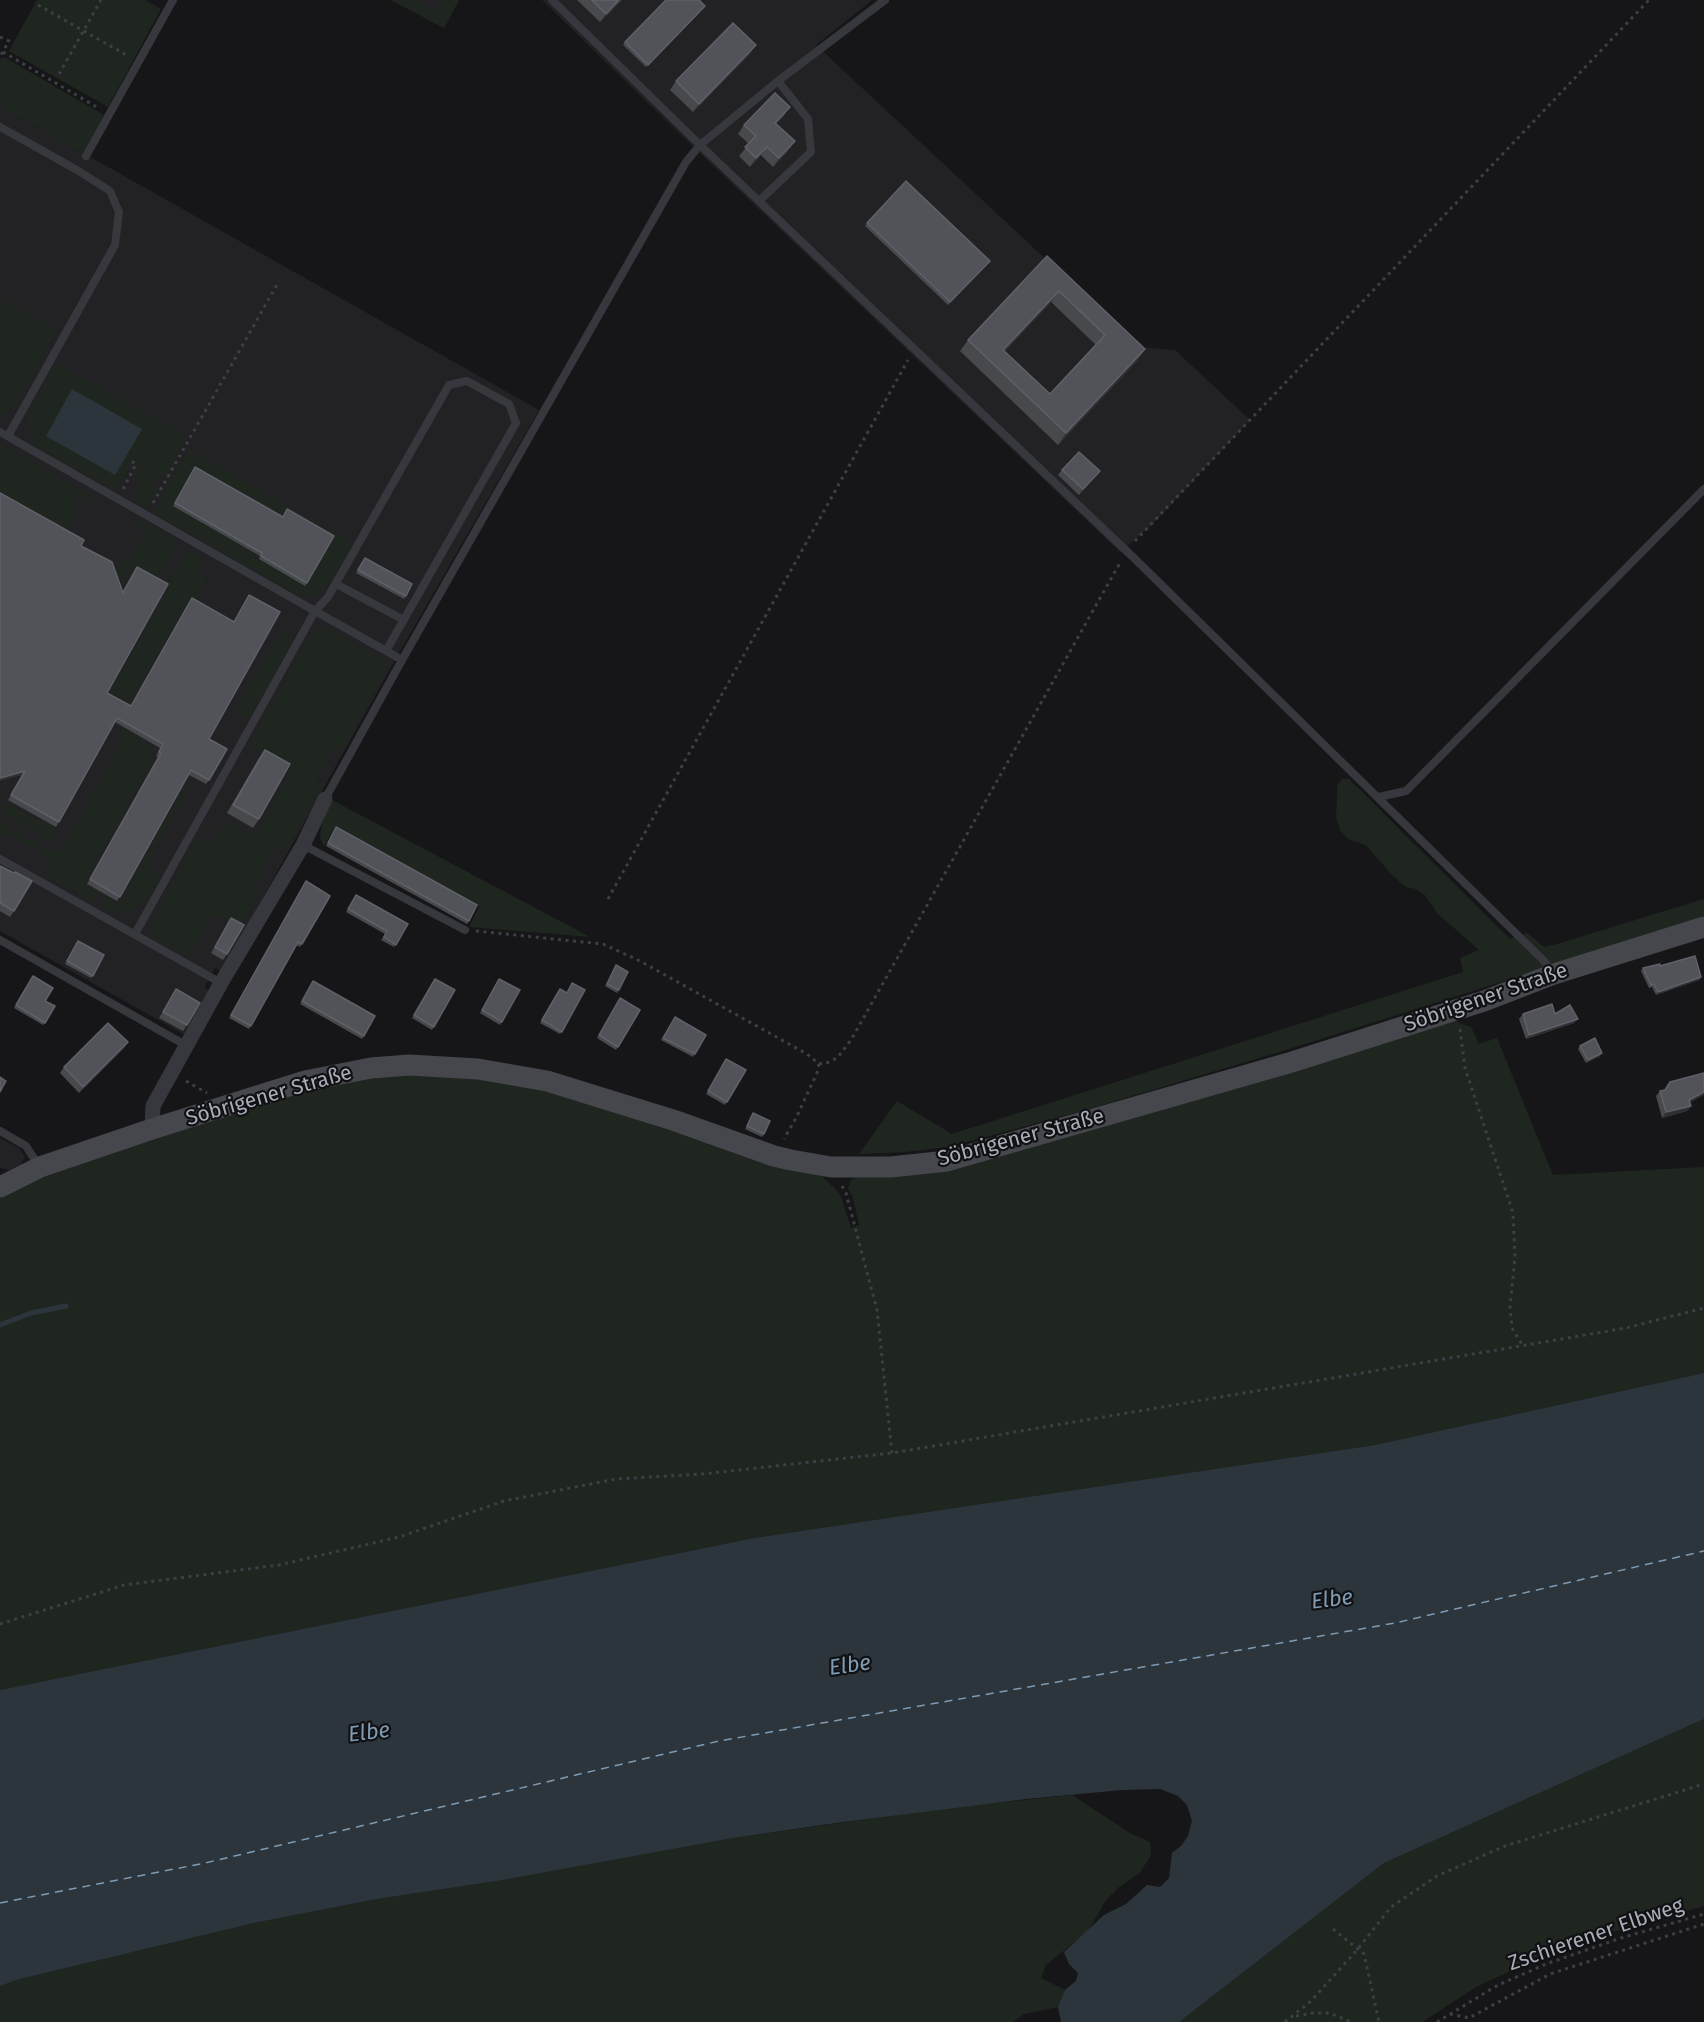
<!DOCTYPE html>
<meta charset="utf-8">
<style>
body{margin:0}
canvas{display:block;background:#161618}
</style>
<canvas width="1704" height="2022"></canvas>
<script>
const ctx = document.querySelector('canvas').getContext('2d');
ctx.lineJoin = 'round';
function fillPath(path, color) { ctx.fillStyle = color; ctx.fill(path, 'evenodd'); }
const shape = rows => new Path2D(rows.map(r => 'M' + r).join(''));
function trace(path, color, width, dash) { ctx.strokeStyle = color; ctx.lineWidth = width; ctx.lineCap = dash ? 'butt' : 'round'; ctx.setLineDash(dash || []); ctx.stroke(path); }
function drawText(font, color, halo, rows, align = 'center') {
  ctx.font = font + ' "Fira Sans",sans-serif'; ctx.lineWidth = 4.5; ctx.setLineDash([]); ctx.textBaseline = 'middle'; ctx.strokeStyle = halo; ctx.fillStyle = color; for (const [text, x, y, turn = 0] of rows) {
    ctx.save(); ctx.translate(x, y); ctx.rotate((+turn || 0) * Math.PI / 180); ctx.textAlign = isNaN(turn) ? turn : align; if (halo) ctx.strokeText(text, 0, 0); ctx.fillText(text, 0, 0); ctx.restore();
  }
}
const built = shape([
 [391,0,459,0,444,28],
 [542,0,872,0,816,45,1140,347,1175,350,1250,420,1151,526,1120,552,682,136],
 [0,106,539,410,391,667,224,967,220,970,215,968,205,987,210,991,185,1035,0,931],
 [0,1138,19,1148,25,1157,20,1165,9,1170,0,1168]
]);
const green = shape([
 [37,0,145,0,161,9,108,107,9,51],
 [391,0,417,0,438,12,445,0,459,0,444,28],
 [4,57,104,115,83,153,0,106,0,58,3,59],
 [0,299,56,331,16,404,8,412,0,415],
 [56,363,188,437,166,476,163,475,159,480,150,474,147,480,159,488,146,509,132,501,142,481,134,476,138,467,132,464,118,489,115,491,33,444,26,418],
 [0,444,92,497,92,502,78,495,72,507,78,510,65,533,0,496],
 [188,449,354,544,326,587,315,594,303,596,287,589,153,512],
 [138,523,143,524,176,542,176,549,158,582,133,568,73,676,114,570,120,559,128,563,145,533,135,527],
 [190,551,204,558,196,572,207,578,195,603,189,600,127,707,107,696,169,588,167,586,185,553],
 [320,629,328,630,389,664,342,750,333,746,315,781,322,786,284,851,275,847,254,885,261,890,240,927,215,914,208,922,189,956,185,956,156,940,152,936,153,920,198,838,212,845,225,821,255,836,292,769,249,746,310,637],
 [280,633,289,634,292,639,291,643,249,719,235,712],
 [121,729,156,749,152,757,154,759,84,884,98,892,94,899,90,900,46,876,52,860,3,832,0,836,0,822,49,851,62,849,118,749,120,738,119,733],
 [1342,779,1349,779,1510,939,1527,933,1544,947,1554,945,1704,899,1704,918,1289,1049,1082,1111,948,1147,905,1152,859,1154,897,1101,952,1134,1463,972,1460,958,1479,950,1437,913,1425,895,1416,889,1406,887,1392,875,1366,845,1348,839,1340,830,1336,817,1337,798,1337,786],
 [186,782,191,784,145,868,160,877,147,897,140,906,132,911,115,913,104,909,102,905,105,896,119,904],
 [332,800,590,937,469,927,479,907,335,826,324,847,320,837,322,822],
 [5,802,56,829,56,839,50,840,5,815,2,810],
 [1451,1020,1471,1027,1479,1044,1497,1038,1553,1175,1704,1167,1704,1373,1375,1445,754,1538,0,1690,0,1195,43,1173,305,1089,372,1076,446,1073,545,1088,820,1174,840,1194,851,1228,859,1225,853,1198,848,1189,851,1180,858,1176],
 [1704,1719,1704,1906,1619,1930,1545,1955,1476,1987,1422,2022,1179,2022,1384,1863],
 [1072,1795,1130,1833,1150,1842,1151,1855,1140,1873,1119,1887,1106,1900,1088,1931,1046,1965,1041,1978,1065,1990,1058,2007,1024,2014,1013,2022,0,2022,0,1986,20,1979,254,1923,377,1899,503,1880,733,1838,955,1807]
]);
const water = shape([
 [72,389,142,429,115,475,46,436],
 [1704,1373,1704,1719,1384,1863,1179,2022,1061,2022,1058,2007,1065,1990,1076,1981,1078,1973,1069,1964,1064,1952,1104,1915,1126,1904,1147,1885,1160,1887,1169,1878,1172,1853,1181,1846,1188,1836,1192,1821,1187,1805,1178,1796,1160,1789,1122,1790,1026,1799,836,1823,733,1838,503,1880,377,1899,254,1923,20,1979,0,1986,0,1690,754,1538,1375,1445]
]);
const stream = shape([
 [0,1325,31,1313,66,1306]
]);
const ferry = shape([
 [0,1903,205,1863,719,1741,1395,1623,1704,1551]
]);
const path = shape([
 [38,5,128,56],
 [0,37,9,41,1,55,0,54],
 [3,52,100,109],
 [59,74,101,0],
 [123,489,136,464,128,459],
 [153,503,279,281],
 [1135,541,1649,0],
 [608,899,908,360],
 [476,931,603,944,640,961,807,1054,819,1064,817,1073,796,1118,784,1139],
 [1460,1029,1465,1068,1513,1213,1515,1257,1510,1307,1512,1328,1523,1346],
 [819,1064,830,1062,838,1057,851,1040,1121,561],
 [186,1081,207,1093],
 [842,1186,846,1193,877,1310,892,1453],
 [0,1624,124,1585,279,1565,399,1537,504,1501,616,1479,703,1474,892,1453,1626,1328,1704,1308],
 [1333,1929,1364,1954,1379,2022],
 [1450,2014,1469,2018,1550,1974,1704,1924],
 [1296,2016,1314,2013,1330,2013,1351,2022],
 [1285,2022,1311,2001,1357,1950,1391,1907,1437,1876,1505,1846,1704,1784],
 [1437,2022,1498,1985,1546,1964,1621,1938,1704,1914]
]);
const lane = shape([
 [552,0,700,145,1135,559,1544,961,1553,973],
 [0,127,77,170,110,191,119,212,115,245,8,436],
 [86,156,173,0],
 [759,201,811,152,808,119,778,81],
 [0,432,315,611,328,597,449,385,467,381,509,404,516,423,386,651],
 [336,584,404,620],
 [1379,797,1406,791,1704,489],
 [325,799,402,660,686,162,700,145,778,81,885,0],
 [303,845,465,930],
 [0,859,221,983],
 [135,934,315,611,402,660],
 [0,940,187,1046],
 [0,1131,26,1146,39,1166]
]);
const street = shape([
 [152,1129,153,1106,221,983,303,845,325,799]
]);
const secondary = shape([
 [0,1187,40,1167,152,1129,305,1081,371,1068,409,1065,478,1069,547,1081,673,1120,774,1156,791,1160,831,1167,891,1167,947,1161,1292,1062,1484,1001,1554,974,1704,927]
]);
const wall = shape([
 [577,0,622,0,600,22],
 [705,6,646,67,623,45,625,42],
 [750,54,693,112,670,90,676,81],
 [784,116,776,124,789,150,773,167,761,155,750,167,739,156,749,144,738,134,744,125],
 [867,223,990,261,948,305,865,226],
 [1047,256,1145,349,1137,361,1058,445,960,351,968,340],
 [1051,302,1096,345,1050,394,1005,351],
 [195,467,283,517,307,583,305,586,259,559,260,556,173,506],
 [1062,470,1100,471,1095,477,1079,495,1058,475],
 [81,546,122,592,137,567,107,693,131,706,192,598,234,622,249,595,209,739,209,780,206,784,189,775,117,901,87,884,158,757,156,756,160,748,115,722,56,827,8,800,22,775],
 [363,561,406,596,404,599,356,573],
 [265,750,259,819,253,828,227,813,259,758],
 [334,830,469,921,467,924,326,846],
 [0,866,14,911,10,917,0,911],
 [304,884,302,944,300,947,296,945,249,1029,229,1018],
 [356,895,408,924,394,947,381,940,385,934,346,912],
 [231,918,227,954,223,960,211,953],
 [76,943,93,976,91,978,65,964],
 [616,965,619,990,617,993,605,986],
 [1660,966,1701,977,1699,980,1656,995,1652,987,1649,988,1641,971,1643,968],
 [33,976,45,1001,55,1006,43,1025,14,1008],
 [435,979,455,990,432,1030,412,1018],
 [313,981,375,1016,362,1039,300,1004],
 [497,982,502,1022,500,1025,480,1013],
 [176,989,187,1025,183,1031,159,1018],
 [558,992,562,1032,560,1034,540,1023],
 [620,998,640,1010,616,1050,597,1038],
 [1523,1014,1555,1014,1574,1023,1526,1039,1519,1019],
 [675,1017,706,1035,693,1057,661,1040],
 [128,1042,124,1048,79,1093,60,1073,64,1067],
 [1580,1046,1600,1056,1586,1063,1578,1049],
 [726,1059,746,1070,725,1105,706,1094],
 [1670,1082,1690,1103,1691,1106,1687,1111,1662,1118,1656,1096,1660,1091,1664,1090],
 [753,1113,764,1134,762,1137,745,1129]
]);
const shadedWall = shape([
 [619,0,622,0,600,22,606,14],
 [756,45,750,54,693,112,699,104],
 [790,107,784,116,769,132,775,123],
 [795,141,789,150,773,167,779,158],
 [767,147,761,155,750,167,756,158],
 [1059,291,1051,302,995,361,1003,350],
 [1145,349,1137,361,1058,445,1066,433],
 [1100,471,1095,477,1079,495,1083,489],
 [25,771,22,775,0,781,0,778],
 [1701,977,1699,980,1656,995,1658,992],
 [1578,1019,1574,1023,1526,1039,1529,1035],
 [128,1042,124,1048,79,1093,83,1087],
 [1602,1053,1600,1056,1586,1063,1588,1060],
 [1704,1092,1704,1095,1685,1105,1689,1100],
 [1691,1106,1687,1111,1662,1118,1666,1112]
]);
const building = shape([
 [592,0,619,0,606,14,592,0],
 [666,0,699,0,705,6,648,65,625,42,666,0],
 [733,23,756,45,699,104,676,81,733,23],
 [775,93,790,107,775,123,795,141,779,158,767,147,756,158,745,147,756,136,744,125,775,93],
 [906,181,990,261,950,302,867,223,906,181],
 [1047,256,1145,349,1066,433,968,340,1047,256],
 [1059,291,1105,335,1050,394,1003,350,1059,291],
 [1079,452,1100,471,1083,489,1062,470,1079,452],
 [195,467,283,517,287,509,334,536,307,583,261,556,262,553,175,503,195,467],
 [0,493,84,540,81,546,112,562,123,593,137,567,168,584,107,693,131,706,192,598,234,622,249,595,280,612,209,739,227,749,209,780,191,770,120,897,90,879,161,753,159,752,163,744,117,718,59,822,11,795,25,771,0,778,0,493],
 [365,558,412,584,406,596,358,570,365,558],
 [265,750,290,764,259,819,233,805,265,750],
 [336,827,477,905,469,921,328,843,336,827],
 [0,866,14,873,15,872,32,881,14,911,0,903,0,866],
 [306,881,330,896,302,944,298,942,251,1026,231,1015,306,881],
 [356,895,408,924,396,945,384,937,387,931,348,909,356,895],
 [231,918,244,925,227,954,215,947,231,918],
 [78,941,104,955,93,976,67,961,78,941],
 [1695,956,1701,977,1658,992,1654,984,1651,985,1643,968,1660,964,1660,966,1695,956],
 [616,965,628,972,619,990,607,984,616,965],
 [33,976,53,988,45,1001,55,1006,45,1023,16,1005,33,976],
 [435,979,455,990,434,1027,414,1015,435,979],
 [499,979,520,990,502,1022,482,1010,499,979],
 [313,981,375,1016,364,1036,302,1001,313,981],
 [572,983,585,990,562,1032,542,1020,560,989,567,993,572,983],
 [176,989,200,1003,187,1025,163,1012,176,989],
 [620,998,640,1010,618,1047,599,1035,620,998],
 [1552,1004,1555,1014,1570,1005,1578,1019,1529,1035,1523,1014,1552,1004],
 [675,1017,706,1035,695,1054,663,1038,675,1017],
 [108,1023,128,1042,83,1087,64,1067,108,1023],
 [1595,1038,1602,1053,1588,1060,1580,1046,1595,1038],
 [726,1059,746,1070,727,1102,708,1091,726,1059],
 [1704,1073,1704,1092,1689,1100,1691,1106,1666,1112,1660,1091,1665,1090,1670,1082,1704,1073],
 [0,1077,6,1081,0,1092,0,1077],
 [753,1113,770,1121,764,1134,747,1126,753,1113]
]);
const streetNames = [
 ["Söbrigener Straße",1486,998,-19],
 ["Söbrigener Straße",269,1096,-16],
 ["Söbrigener Straße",1021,1138,-15],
 ["Zschierener Elbweg",1596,1935,-19]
];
const waterNames = [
 ["Elbe",1332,1600,-7],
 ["Elbe",850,1666,-8],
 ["Elbe",369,1733,-7]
];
fillPath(built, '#222225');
fillPath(green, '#1e261f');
fillPath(water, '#2c353c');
trace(stream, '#2c353c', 5);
trace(ferry, '#7f9bb3', 1.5, [8, 6]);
trace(path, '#3d3f44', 3, [3, 4.5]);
trace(lane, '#37383d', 8);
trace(street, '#37383d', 15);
trace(secondary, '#45474d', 21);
fillPath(wall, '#47494d');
fillPath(shadedWall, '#2f3033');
fillPath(building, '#525359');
trace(building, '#5f6168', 1.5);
drawText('21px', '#a8adb8', '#111113', streetNames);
drawText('italic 22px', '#7f9bb3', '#111113', waterNames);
</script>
